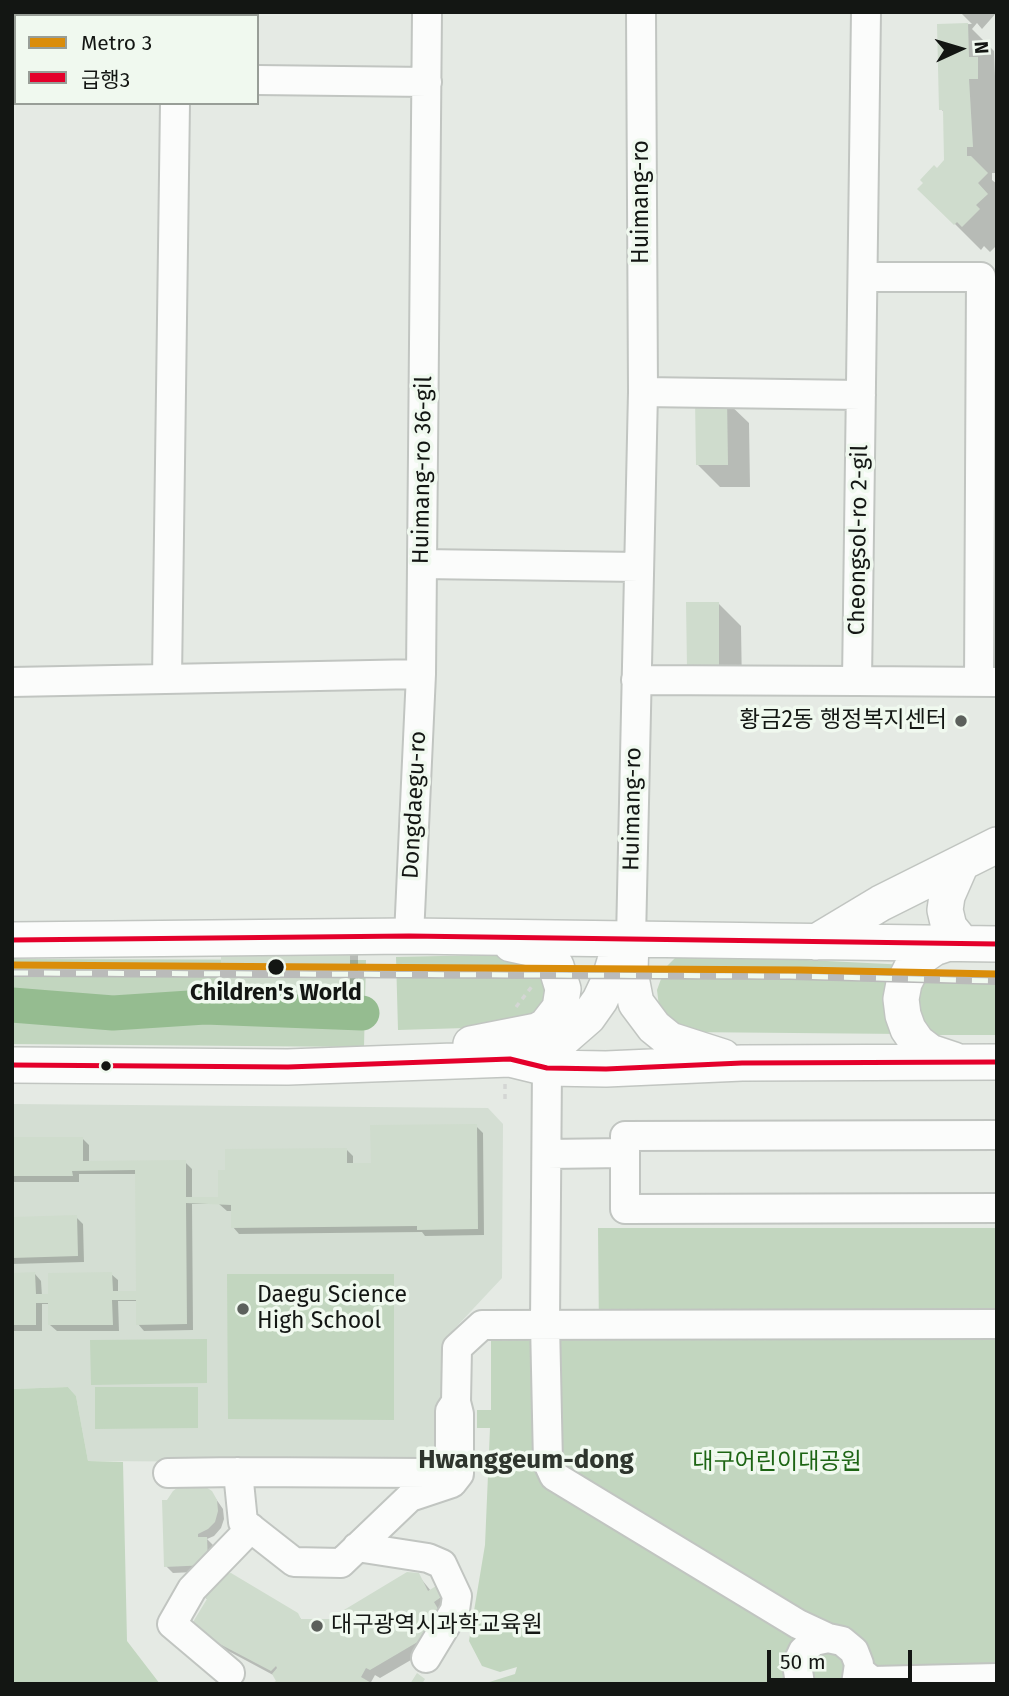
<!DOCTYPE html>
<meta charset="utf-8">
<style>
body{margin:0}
#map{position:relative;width:1009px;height:1696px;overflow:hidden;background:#e5eae4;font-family:"Fira Sans","Noto Sans KR",sans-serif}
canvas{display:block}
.frame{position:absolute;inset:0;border:14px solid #131613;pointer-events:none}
.legend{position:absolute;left:14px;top:14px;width:245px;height:91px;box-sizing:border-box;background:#f0f9ef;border:2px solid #989e97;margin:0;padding:9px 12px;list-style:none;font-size:21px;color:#131613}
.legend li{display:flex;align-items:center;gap:14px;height:35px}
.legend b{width:35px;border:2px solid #989e97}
.north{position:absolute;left:925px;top:14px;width:70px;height:70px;-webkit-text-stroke:5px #f0f9ef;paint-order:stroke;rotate:86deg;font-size:19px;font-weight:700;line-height:28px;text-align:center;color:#131613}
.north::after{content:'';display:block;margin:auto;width:24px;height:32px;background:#131613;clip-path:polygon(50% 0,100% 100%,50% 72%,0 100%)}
.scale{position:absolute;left:767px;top:1650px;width:145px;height:32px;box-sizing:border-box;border:4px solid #131613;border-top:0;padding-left:9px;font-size:21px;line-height:24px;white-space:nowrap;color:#131613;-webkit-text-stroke:5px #f0f9ef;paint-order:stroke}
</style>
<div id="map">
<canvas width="1009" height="1696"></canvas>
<div class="frame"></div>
<ul class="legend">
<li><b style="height:9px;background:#da8d0a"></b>Metro 3</li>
<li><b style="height:9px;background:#e4002b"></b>급행3</li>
</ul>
<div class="north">N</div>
<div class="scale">50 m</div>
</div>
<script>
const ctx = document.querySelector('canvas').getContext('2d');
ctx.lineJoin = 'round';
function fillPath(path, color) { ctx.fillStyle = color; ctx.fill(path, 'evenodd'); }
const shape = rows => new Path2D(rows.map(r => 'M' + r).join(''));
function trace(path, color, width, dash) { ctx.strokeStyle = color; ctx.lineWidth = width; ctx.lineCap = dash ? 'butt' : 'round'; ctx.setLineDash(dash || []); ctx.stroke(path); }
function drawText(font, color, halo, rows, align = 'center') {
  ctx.font = font + ' "Fira Sans","Noto Sans KR",sans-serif'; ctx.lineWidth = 7; ctx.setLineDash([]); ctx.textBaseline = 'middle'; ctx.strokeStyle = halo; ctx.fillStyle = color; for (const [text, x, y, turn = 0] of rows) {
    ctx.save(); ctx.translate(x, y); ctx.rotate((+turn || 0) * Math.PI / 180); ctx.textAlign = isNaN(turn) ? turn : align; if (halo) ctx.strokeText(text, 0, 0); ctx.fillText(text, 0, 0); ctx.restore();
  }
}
const built = shape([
 [12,1104,488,1108,503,1124,502,1278,444,1340,445,1442,430,1463,88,1461,76,1396,68,1387,12,1389]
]);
const green = shape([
 [531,954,557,980,533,1026,398,1030,396,957],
 [685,954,908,965,904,1034,684,1032,676,1028,659,1006,657,990,665,968,677,956],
 [12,959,366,960,364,1047,12,1044],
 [941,972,997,972,997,1035,935,1035,913,1016,921,980,932,973],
 [598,1228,997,1228,997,1684,483,1684,515,1674,517,1667,500,1672,482,1666,469,1641,485,1545,490,1428,477,1428,477,1410,491,1410,491,1337,599,1334],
 [227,1274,394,1274,394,1420,228,1419],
 [207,1339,207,1383,91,1385,90,1340],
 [68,1387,76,1396,88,1461,123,1462,127,1641,160,1684,12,1684,12,1389],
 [95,1387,198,1387,198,1428,95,1429]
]);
const shadow = shape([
 [960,12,997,12,982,29,977,23,972,29,994,51,995,76,997,78,997,104,995,105,997,173,992,173,992,180,997,184,997,245,990,252,984,246,981,250,920,189,946,161,944,112,941,109,939,25,972,24],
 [726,401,749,423,750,487,720,487,697,464],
 [718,603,741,626,742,690,711,690],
 [223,942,358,952,358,1004,232,1003,223,994],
 [476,1126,483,1133,484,1235,425,1236,422,1232,239,1234,233,1227,232,1211,227,1211,219,1204,192,1204,193,1330,144,1331,138,1324,137,1301,118,1301,119,1331,57,1331,50,1325,50,1304,42,1304,42,1331,12,1331,12,1274,35,1274,41,1281,42,1296,50,1296,111,1274,118,1280,118,1293,137,1293,137,1174,79,1174,79,1182,12,1182,12,1139,82,1138,89,1145,89,1163,185,1162,192,1169,192,1199,217,1199,347,1150,353,1156,353,1165,373,1165],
 [76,1217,83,1224,84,1262,12,1264,12,1218],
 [214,1496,223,1509,224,1519,221,1528,214,1536,207,1539,213,1545,214,1571,173,1573,166,1566],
 [418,1575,431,1591,450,1594,447,1639,380,1678,375,1675,370,1684,278,1682,275,1676,206,1639,208,1600,200,1593,213,1591,297,1615,303,1621,339,1620]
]);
const river = shape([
 [12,1005,113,1013,205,1007,362,1013]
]);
const building = shape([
 [968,23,969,57,978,57,978,79,969,79,973,147,967,147,967,156,971,156,988,173,978,183,988,194,976,205,980,209,962,227,957,222,954,225,917,189,923,183,920,180,934,165,937,168,944,160,943,110,939,110,937,24],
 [695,399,727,399,728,465,696,465],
 [686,602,719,602,719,667,687,668],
 [221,940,350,941,350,995,221,994],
 [477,1124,478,1229,417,1230,417,1226,231,1228,231,1205,186,1203,187,1324,136,1325,136,1300,112,1300,113,1325,48,1325,48,1303,36,1303,36,1325,12,1325,12,1273,35,1272,36,1294,48,1294,48,1273,112,1272,113,1291,136,1291,135,1170,72,1171,73,1176,12,1176,12,1137,83,1137,83,1161,186,1160,186,1197,218,1197,218,1170,225,1170,225,1149,347,1148,347,1163,371,1163,370,1125],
 [77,1215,78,1256,12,1258,12,1217],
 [182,1484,203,1485,212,1491,217,1500,218,1511,215,1522,208,1529,198,1534,198,1537,207,1537,208,1565,164,1567,162,1500,167,1500,173,1491],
 [407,1572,419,1573,428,1591,441,1583,447,1593,434,1602,444,1619,438,1630,370,1670,366,1668,361,1677,373,1684,271,1684,276,1681,272,1674,277,1668,276,1666,271,1671,195,1631,193,1622,207,1599,198,1593,203,1584,212,1589,220,1575,231,1573,298,1613,301,1619,338,1619,339,1613],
 [417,1673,425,1679,422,1684,410,1684]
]);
const path = shape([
 [516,1007,533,985],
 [505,1084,505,1100]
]);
const minor = shape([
 [866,12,857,681,997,682],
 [12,78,16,78],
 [257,80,427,82],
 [863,277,981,277,979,682],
 [643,392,861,395],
 [422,564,639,567],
 [167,678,175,103],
 [636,680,857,681],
 [12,682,421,674],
 [409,936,421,674,427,12],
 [631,939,643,392,641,12],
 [547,1068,545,1323,548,1463,554,1476,798,1624,828,1638],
 [997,1135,625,1136,625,1209,997,1208],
 [547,1154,625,1153],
 [456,1402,457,1348,482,1325,997,1324],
 [168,1473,238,1472,429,1473,439,1469,450,1456,450,1411,456,1402,459,1414,459,1474,452,1483,410,1497,341,1563,294,1562,243,1522,238,1472],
 [357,1547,428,1558,442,1564,457,1596,455,1610,426,1658],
 [860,1671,872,1681,997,1678],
 [230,1673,172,1624,192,1589,251,1528],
 [800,1684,797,1664,803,1651,814,1641,828,1638,842,1641,854,1651,859,1664,856,1684]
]);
const major = shape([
 [961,864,947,896,945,910,949,927,962,943],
 [631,939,630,972,636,1003,654,1027,670,1040,723,1057],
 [12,940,409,936,997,944],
 [816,942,881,903,997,845],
 [949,943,934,948,921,957,911,969,904,983,901,999,903,1015,908,1029,917,1042,930,1052,954,1060],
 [471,1044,537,1031,546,1026,560,1008,563,989,556,966,546,956,534,949,511,944],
 [536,1054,557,1044,588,1017,600,1000,609,981,615,961,629,941],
 [12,1065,288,1067,510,1059,547,1068,606,1069,742,1063,997,1062]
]);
const rail = shape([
 [12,973,790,976,997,981]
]);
const bus1 = shape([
 [12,940,409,936,997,944],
 [12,1065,288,1067,510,1059,547,1068,606,1069,742,1063,997,1062]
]);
const metro1 = shape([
 [12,965,800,970,997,974]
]);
const markers = [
 [961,721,7,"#5c605c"],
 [276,967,9,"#131613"],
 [106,1066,6,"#131613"],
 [243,1309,7,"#5c605c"],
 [317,1626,7,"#5c605c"]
];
const streetNames = [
 ["Huimang-ro",642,202,-90],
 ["Huimang-ro 36-gil",423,470,-89],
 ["Cheongsol-ro 2-gil",859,540,-89],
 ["Dongdaegu-ro",415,805,-87],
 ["Huimang-ro",633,809,-89]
];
const poiNames = [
 ["황금2동 행정복지센터",947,721,"right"],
 ["Daegu Science",257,1296],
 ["High School",257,1322],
 ["대구광역시과학교육원",331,1626]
];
const stopNames = [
 ["Children's World",276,994]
];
const parkNames = [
 ["대구어린이대공원",777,1463]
];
const quarterNames = [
 ["Hwanggeum-dong",526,1461]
];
fillPath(built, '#d4ded3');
fillPath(green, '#c2d6bf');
fillPath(shadow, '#0003');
trace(river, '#95bc90', 35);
fillPath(building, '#cfdccd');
trace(minor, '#c1c5c1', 32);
trace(major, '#c1c5c1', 38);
trace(path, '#d4d6d4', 3.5, [5, 5]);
trace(minor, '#fbfcfb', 28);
trace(major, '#fbfcfb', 35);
trace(rail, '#babbba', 8);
trace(rail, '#f0f9ef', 5, [16]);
trace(bus1, '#e4002b', 5);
trace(metro1, '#da8d0a', 7);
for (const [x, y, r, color] of markers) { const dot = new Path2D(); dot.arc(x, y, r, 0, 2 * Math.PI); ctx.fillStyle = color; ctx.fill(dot); trace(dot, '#f0f9ef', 2.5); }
drawText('23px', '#131613', '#f0f9ef', streetNames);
drawText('23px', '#131613', '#f0f9ef', poiNames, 'left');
drawText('bold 23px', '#131613', '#f0f9ef', stopNames);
drawText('23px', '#1d6514', '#f0f9ef', parkNames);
drawText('bold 26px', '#2e352d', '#f0f9ef', quarterNames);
</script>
